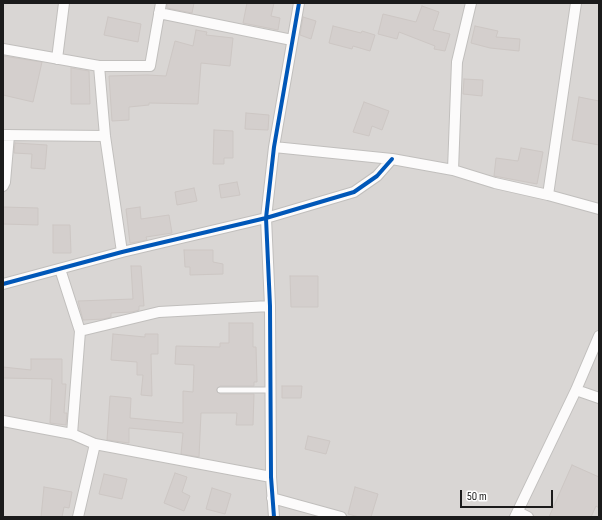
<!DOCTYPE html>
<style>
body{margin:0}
#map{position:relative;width:602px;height:520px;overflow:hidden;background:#eae6e2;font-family:"Sofia Sans Condensed",sans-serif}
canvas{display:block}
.frame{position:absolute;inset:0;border:4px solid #1b1b1b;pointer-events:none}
.scale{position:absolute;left:460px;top:490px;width:93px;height:18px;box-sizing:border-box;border:2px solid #1b1b1b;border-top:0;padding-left:5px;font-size:12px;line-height:14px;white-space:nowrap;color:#1b1b1b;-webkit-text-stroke:3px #fff;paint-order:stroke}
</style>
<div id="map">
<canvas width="602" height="520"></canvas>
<div class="frame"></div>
<div class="scale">50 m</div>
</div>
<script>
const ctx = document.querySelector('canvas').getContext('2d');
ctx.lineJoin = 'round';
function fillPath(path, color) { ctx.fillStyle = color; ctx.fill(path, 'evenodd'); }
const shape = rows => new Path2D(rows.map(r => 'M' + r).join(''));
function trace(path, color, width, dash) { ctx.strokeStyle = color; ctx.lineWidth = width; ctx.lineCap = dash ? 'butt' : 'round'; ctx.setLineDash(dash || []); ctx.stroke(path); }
const residential = shape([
 [3,3,599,3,599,517,3,517]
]);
const building = shape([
 [167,3,194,3,192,13,167,8,167,3],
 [247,3,274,3,271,16,280,18,278,30,243,23,247,3],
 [422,6,439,12,433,30,450,34,445,51,434,49,435,46,399,32,397,39,378,34,383,14,416,22,422,6],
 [108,17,141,24,138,42,104,35,108,17],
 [303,17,316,21,311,39,300,35,303,17],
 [333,26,361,33,362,31,375,35,370,51,353,46,352,49,329,43,333,26],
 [475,26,498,31,496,37,520,39,519,51,490,48,471,43,475,26],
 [196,30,207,32,206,35,233,38,230,66,201,63,198,104,149,103,149,105,129,107,129,120,112,121,109,76,147,75,166,76,175,41,193,46,196,30],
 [3,56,42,62,33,102,3,95,3,56],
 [71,68,89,71,90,104,71,104,71,68],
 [464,79,483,80,482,96,463,94,464,79],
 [579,97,599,101,599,145,572,140,579,97],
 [364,102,389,111,382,130,372,126,369,136,353,132,364,102],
 [246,113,269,115,268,130,245,129,246,113],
 [214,130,233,131,233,158,224,158,224,164,213,164,214,130],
 [15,143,47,145,45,169,31,168,32,154,14,153,15,143],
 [521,148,543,152,537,184,494,176,496,158,518,161,521,148],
 [237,182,240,195,221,198,219,185,237,182],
 [194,188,197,201,177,205,175,192,194,188],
 [3,207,38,208,38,225,3,224,3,207],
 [140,207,141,219,169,215,172,233,146,237,147,240,130,243,126,209,140,207],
 [53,225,70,225,71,253,53,253,53,225],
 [184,250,213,250,213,262,223,264,223,274,190,275,190,267,185,267,184,250],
 [131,266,141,266,144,306,139,306,139,310,132,312,111,313,111,317,104,319,83,320,78,301,133,299,131,266],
 [290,276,318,276,318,307,291,307,290,276],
 [229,323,253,323,253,347,256,347,257,382,254,382,254,386,220,386,216,390,220,394,254,394,253,425,236,425,237,413,201,413,199,457,181,454,183,433,129,428,129,443,107,440,110,396,131,398,130,418,183,423,183,391,193,392,194,365,175,364,176,346,220,347,220,343,229,343,229,323],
 [113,334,145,337,145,334,158,334,158,354,151,354,152,396,141,395,143,375,137,375,137,362,111,360,113,334],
 [31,359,62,359,62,384,66,384,64,413,67,413,66,425,50,423,52,379,3,378,3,367,31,370,31,359],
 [282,386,302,386,301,398,282,398,282,386],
 [308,436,330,441,326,454,305,449,308,436],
 [572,465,599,477,599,508,596,506,591,517,549,517,572,465],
 [175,473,187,477,182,492,190,496,184,511,164,503,175,473],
 [104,474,127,479,122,499,99,494,104,474],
 [44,487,72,492,69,508,64,507,62,517,41,517,44,487],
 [355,487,378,494,371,517,359,517,348,514,355,487],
 [212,488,231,494,225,514,206,509,212,488]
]);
const service = shape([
 [220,390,271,390]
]);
const minor = shape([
 [159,13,292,40],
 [3,49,99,66,150,66,161,3],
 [57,59,64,3],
 [99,66,105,136,122,252],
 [3,135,105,136],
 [274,147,392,159,453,170,495,183,548,195,599,209],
 [453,170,457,62,471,3],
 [3,186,5,182,9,135],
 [548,195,576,3],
 [60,269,80,331,72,434],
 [3,284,122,252,266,218,354,192,377,176,392,159],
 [80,331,159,312,270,306],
 [576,390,599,398],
 [3,421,72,434,95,444,271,477],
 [272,498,341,517],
 [518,512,528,517],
 [78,517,95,444],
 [274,517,271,477,270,306,266,218,274,147,299,3],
 [515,517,576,390,599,336]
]);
const cycleway = shape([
 [3,284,122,252,266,218,354,192,377,176,392,159],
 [274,517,271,477,270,306,266,218,274,147,299,3]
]);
fillPath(residential, '#d9d6d4');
fillPath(building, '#d4cfcd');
trace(building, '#cdc7c4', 1);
trace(service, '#c1bfbd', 7);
trace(minor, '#c1bfbd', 12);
trace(service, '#fcfbfb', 5);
trace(minor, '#fcfbfb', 10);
trace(cycleway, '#0057b8', 4);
</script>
